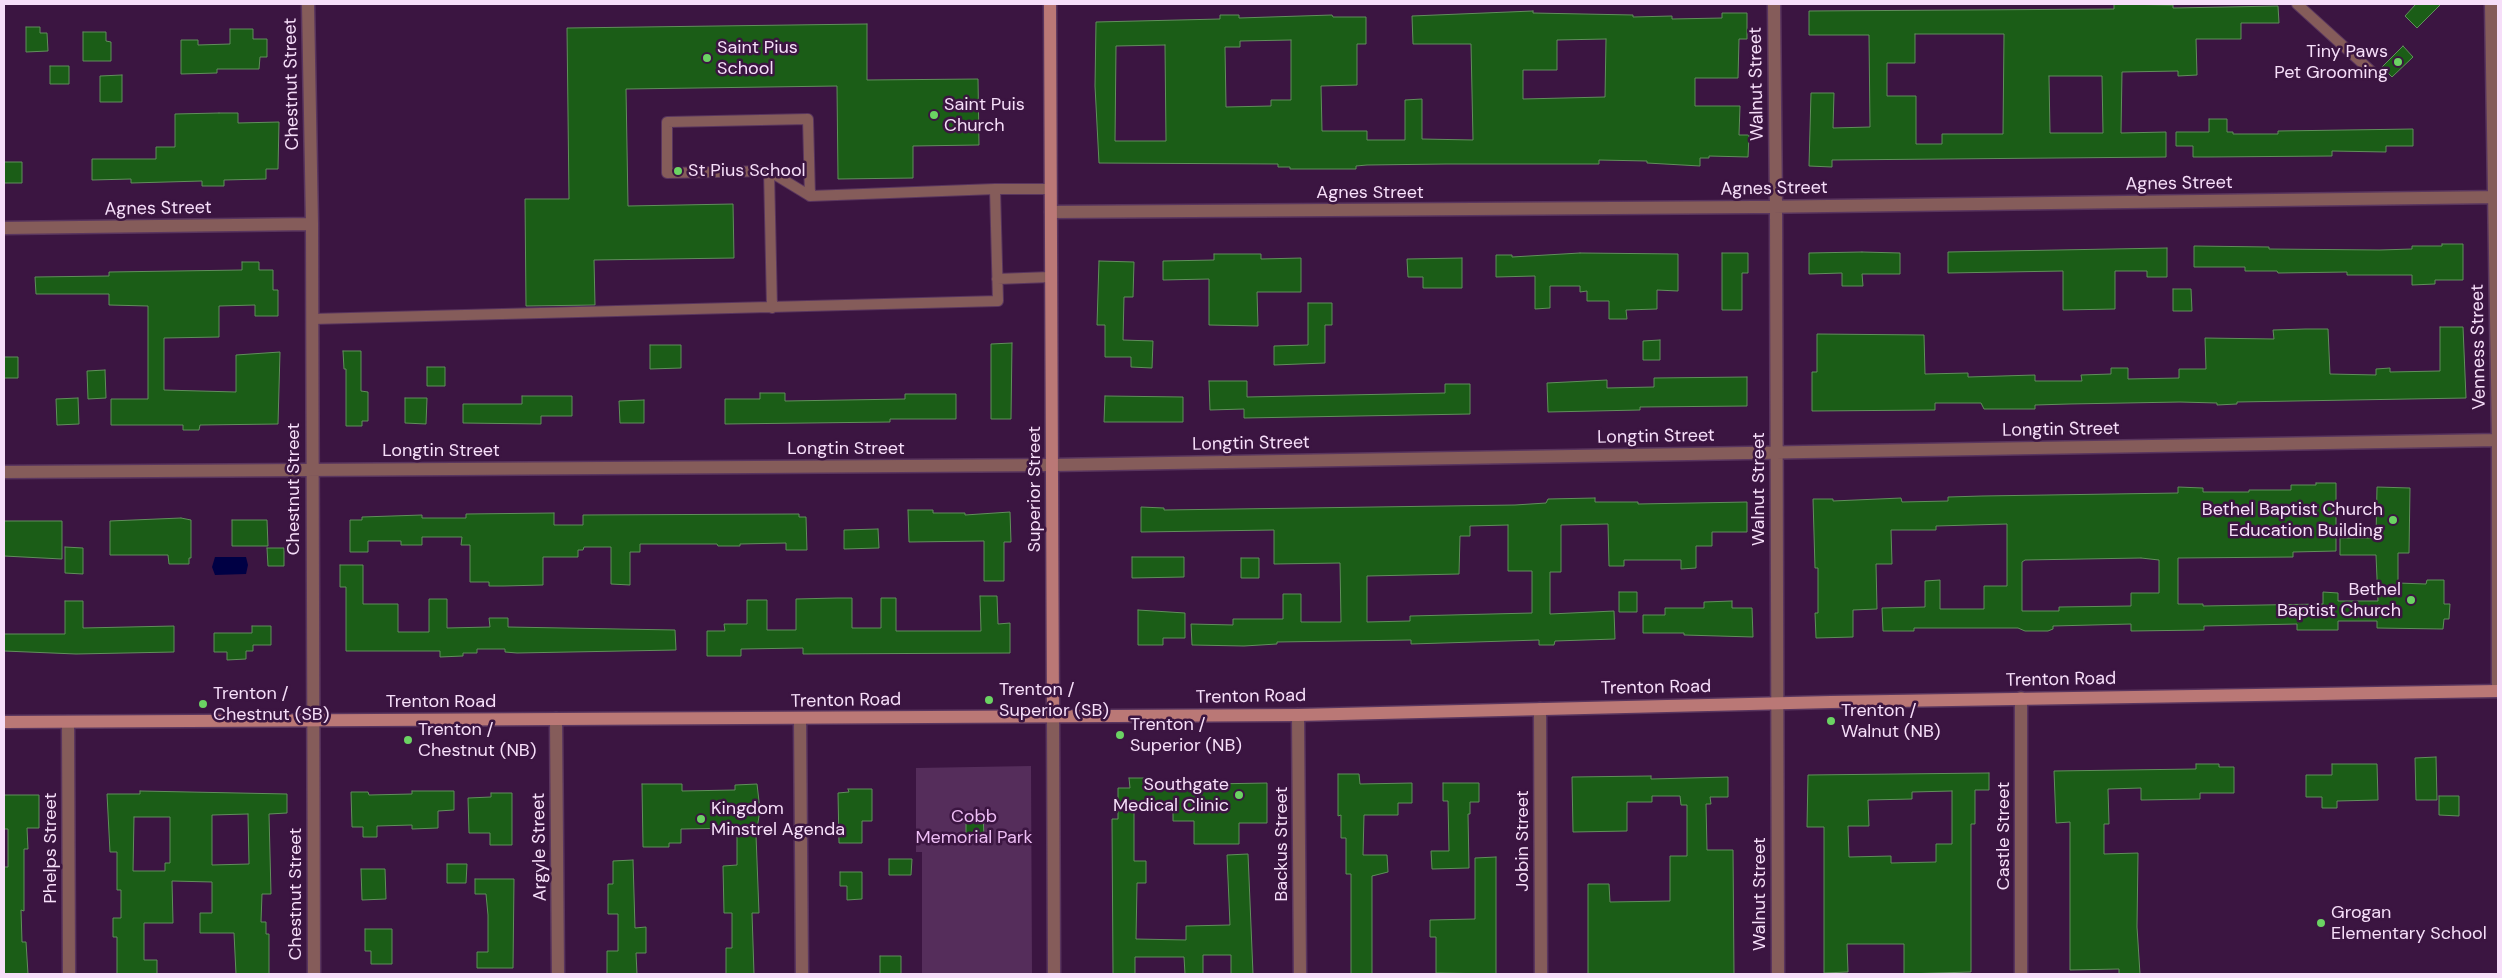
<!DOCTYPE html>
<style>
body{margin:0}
#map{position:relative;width:2502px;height:978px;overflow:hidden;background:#3b1541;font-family:"DM Sans",sans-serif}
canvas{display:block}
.frame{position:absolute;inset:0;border:5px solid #f6def9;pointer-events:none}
</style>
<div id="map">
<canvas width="2502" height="978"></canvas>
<div class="frame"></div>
</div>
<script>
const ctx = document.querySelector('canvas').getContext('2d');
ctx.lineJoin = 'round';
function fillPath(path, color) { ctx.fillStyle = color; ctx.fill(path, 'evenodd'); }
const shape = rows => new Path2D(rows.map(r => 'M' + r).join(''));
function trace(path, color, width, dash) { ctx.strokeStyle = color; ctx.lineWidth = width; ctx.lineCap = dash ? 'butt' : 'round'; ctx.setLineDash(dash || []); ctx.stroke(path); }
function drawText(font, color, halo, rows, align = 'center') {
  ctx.font = font + ' "DM Sans",sans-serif'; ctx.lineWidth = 5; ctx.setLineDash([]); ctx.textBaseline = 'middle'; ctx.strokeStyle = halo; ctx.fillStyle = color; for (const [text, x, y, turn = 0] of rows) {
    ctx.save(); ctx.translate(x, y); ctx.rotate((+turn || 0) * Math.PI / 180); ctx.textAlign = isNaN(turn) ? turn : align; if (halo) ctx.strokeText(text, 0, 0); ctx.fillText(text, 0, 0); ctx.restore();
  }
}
const green = shape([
 [1031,766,1032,974,922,974,922,852,916,852,916,768]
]);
const water = shape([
 [215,557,246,557,248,565,246,574,215,575,212,567]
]);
const building = shape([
 [2114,4,2173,5,2173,8,2278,6,2279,23,2241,23,2241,39,2196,39,2197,75,2178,76,2178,71,2122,72,2121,133,2166,132,2166,157,1832,160,1832,167,1809,166,1811,93,1834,93,1833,128,1870,127,1869,35,1809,35,1809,11,2114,9,2114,4],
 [1915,34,2004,34,2003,134,1942,134,1942,144,1916,144,1916,96,1887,96,1887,63,1915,63,1915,34],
 [2049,76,2102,76,2103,133,2050,133,2049,76],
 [2416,4,2441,4,2417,28,2405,16,2416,4],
 [1533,11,1533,13,1633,15,1633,17,1672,16,1672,19,1722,18,1722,13,1747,13,1747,39,1739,39,1738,78,1695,78,1695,106,1740,106,1739,135,1749,135,1748,157,1709,156,1709,158,1700,158,1700,166,1647,163,1647,161,1599,160,1599,164,1446,164,1367,165,1356,166,1356,169,1290,169,1290,167,1278,167,1278,164,1099,163,1095,86,1096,22,1220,19,1220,15,1239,15,1239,18,1332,15,1333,17,1366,17,1366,44,1357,44,1357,85,1321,86,1322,131,1367,131,1367,140,1405,140,1405,100,1422,99,1422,139,1473,140,1471,44,1413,44,1412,16,1533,11],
 [1606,39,1605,97,1523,99,1523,70,1557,70,1557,40,1606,39],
 [1291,40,1291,100,1271,100,1271,106,1226,107,1225,47,1240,47,1240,41,1291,40],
 [1165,45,1166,141,1115,141,1116,46,1165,45],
 [867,24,867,80,978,79,979,145,913,146,913,178,838,179,837,86,626,89,628,206,733,204,734,258,594,260,595,305,526,306,525,199,569,199,567,28,867,24],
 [26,27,40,27,40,33,47,33,48,51,26,52,26,27],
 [230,29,253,29,253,39,267,39,267,57,260,57,259,69,217,69,217,73,181,74,181,40,198,40,198,45,230,44,230,29],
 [83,32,106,32,106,41,111,42,111,61,83,61,83,32],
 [2403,46,2413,57,2392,77,2382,67,2403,46],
 [50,66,69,66,69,84,50,84,50,66],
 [122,75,122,102,100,102,100,76,122,75],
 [219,113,238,113,238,123,279,122,278,169,266,169,266,179,224,180,224,186,202,186,202,181,131,183,131,179,92,180,92,159,156,159,156,147,175,147,175,114,219,113],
 [2209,119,2227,119,2227,132,2233,132,2233,134,2278,134,2278,131,2413,129,2413,146,2386,146,2386,152,2332,151,2332,156,2209,157,2193,157,2193,146,2176,146,2176,132,2209,132,2209,119],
 [4,162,22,162,22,183,4,183,4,162],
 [2442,244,2463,244,2463,280,2435,280,2435,284,2412,285,2412,275,2347,275,2347,272,2278,273,2277,271,2245,271,2245,267,2194,267,2194,246,2269,247,2269,249,2380,250,2412,249,2412,246,2442,246,2442,244],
 [2167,248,2167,277,2147,277,2147,271,2115,271,2115,309,2063,310,2063,271,1948,273,1948,252,2167,248],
 [1862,252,1900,253,1900,274,1862,274,1863,286,1842,286,1842,273,1809,274,1809,253,1862,252],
 [1580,253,1678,254,1678,291,1657,290,1657,309,1626,310,1627,319,1609,319,1609,301,1587,301,1587,291,1580,292,1580,286,1550,286,1550,308,1535,309,1535,276,1496,277,1496,255,1512,255,1512,257,1580,253],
 [1722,253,1748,253,1748,273,1742,273,1742,310,1722,310,1722,253],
 [1214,254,1261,254,1261,259,1301,258,1301,292,1257,292,1258,326,1209,325,1209,279,1163,280,1163,261,1214,260,1214,254],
 [1462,258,1462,288,1423,288,1423,277,1408,277,1407,259,1462,258],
 [1099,261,1134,262,1133,297,1124,297,1123,340,1153,341,1152,368,1131,367,1131,357,1105,357,1105,325,1097,325,1099,261],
 [242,262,259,262,259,270,273,270,273,290,278,290,278,316,255,316,255,305,219,306,219,337,164,338,164,390,236,392,236,355,280,352,278,424,200,425,199,430,183,430,183,425,111,425,111,399,148,399,148,306,109,305,109,294,36,294,35,277,109,276,109,272,242,270,242,262],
 [2173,289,2191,289,2192,311,2173,311,2173,289],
 [1308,303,1332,303,1332,325,1325,325,1325,363,1274,365,1274,346,1308,345,1308,303],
 [2440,327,2463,327,2466,398,2237,402,2237,404,2217,405,2217,403,2180,402,2069,404,2035,405,2035,409,1984,409,1981,403,1935,403,1935,410,1812,411,1812,372,1817,372,1817,334,1924,335,1925,374,1968,373,1968,377,2035,375,2035,381,2082,381,2081,375,2111,374,2111,368,2128,368,2128,379,2179,378,2179,369,2206,369,2205,338,2274,339,2273,330,2305,329,2328,329,2330,374,2376,375,2376,369,2390,368,2390,372,2440,371,2440,327],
 [1660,340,1660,360,1643,360,1643,341,1660,340],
 [1012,343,1011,419,991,419,991,344,1012,343],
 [650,345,681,345,681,368,650,369,650,345],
 [343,351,361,351,361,391,368,392,368,421,362,421,362,426,346,426,346,369,344,369,343,351],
 [4,357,18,357,18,378,4,378,4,357],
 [427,367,445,367,445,386,427,386,427,367],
 [105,370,106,398,88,399,87,371,105,370],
 [1747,377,1747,406,1640,407,1640,410,1548,412,1547,383,1607,380,1607,388,1654,387,1654,378,1747,377],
 [1209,381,1247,381,1247,397,1445,393,1445,384,1470,384,1470,414,1244,418,1244,409,1210,410,1209,381],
 [760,393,785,393,785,401,905,399,905,394,956,394,956,419,890,419,890,422,725,424,725,399,760,399,760,393],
 [522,396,572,396,572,416,541,416,541,424,463,423,463,404,522,404,522,396],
 [1105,396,1183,397,1183,422,1104,422,1105,396],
 [78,398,79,424,57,425,56,399,78,398],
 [405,398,427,398,426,424,405,423,405,398],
 [644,400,644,423,620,423,619,401,644,400],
 [2316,483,2336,483,2336,551,2293,552,2293,557,2178,558,2178,604,2203,604,2203,606,2323,604,2323,592,2338,593,2338,601,2378,601,2376,555,2340,555,2340,538,2376,538,2377,487,2410,488,2409,553,2398,553,2398,583,2426,584,2427,580,2444,580,2444,604,2450,604,2449,619,2444,619,2443,629,2377,628,2377,621,2338,621,2338,630,2297,630,2297,624,2204,626,2204,630,2131,631,2131,624,2053,626,2053,629,2048,631,2025,631,2018,628,1914,628,1914,631,1883,631,1882,608,1925,607,1925,581,1940,580,1940,609,1984,609,1984,586,2007,586,2007,524,1936,526,1936,530,1891,530,1892,564,1876,564,1877,609,1853,610,1853,637,1816,638,1815,613,1818,613,1818,568,1815,568,1813,499,1833,499,1833,501,1901,498,1902,502,1948,501,1948,497,1982,496,2178,493,2178,487,2203,488,2203,492,2249,492,2249,490,2291,490,2291,485,2316,485,2316,483],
 [2141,558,2159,560,2159,593,2131,593,2131,606,2059,607,2059,611,2022,611,2022,562,2025,560,2141,558],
 [1595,498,1595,502,1638,502,1638,504,1747,502,1747,532,1712,532,1712,546,1696,546,1696,568,1681,569,1681,560,1624,560,1624,566,1609,566,1608,524,1561,525,1561,572,1550,572,1550,614,1614,611,1615,639,1555,641,1554,645,1539,645,1539,640,1411,644,1411,640,1277,642,1277,644,1244,646,1192,645,1191,624,1233,625,1233,619,1283,619,1283,594,1301,594,1301,622,1341,622,1340,563,1274,564,1274,530,1141,532,1141,507,1164,508,1164,510,1515,505,1546,503,1548,499,1595,498],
 [1508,525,1508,571,1532,571,1532,613,1410,616,1410,621,1367,622,1367,576,1459,574,1460,536,1470,536,1470,526,1508,525],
 [908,510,933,510,933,513,965,513,965,515,1010,512,1011,542,1004,542,1004,581,984,581,984,541,909,542,908,510],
 [554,513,554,525,583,525,583,515,799,514,799,517,806,517,807,550,786,550,786,543,740,544,740,546,718,546,717,544,640,544,640,552,630,552,630,585,611,584,611,547,584,547,583,550,578,550,578,557,543,557,543,585,504,586,489,586,489,582,470,582,470,545,461,545,462,537,422,537,422,545,401,545,401,541,368,541,368,552,350,552,350,520,362,520,362,517,422,515,422,518,466,518,466,514,554,513],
 [181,518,191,520,191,558,189,558,189,564,169,564,168,555,110,555,110,521,181,518],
 [232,520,267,520,268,546,232,546,232,520],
 [4,521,62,521,62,559,4,556,4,521],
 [878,529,879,548,844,549,844,530,878,529],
 [65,547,83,548,83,574,65,573,65,547],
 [267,548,284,548,284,566,268,566,267,548],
 [1132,557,1184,557,1184,577,1132,578,1132,557],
 [1241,558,1259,558,1259,578,1241,578,1241,558],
 [340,565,363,565,363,604,398,604,398,632,429,632,429,599,447,599,447,628,490,627,489,618,508,618,508,627,675,630,676,650,517,653,505,652,505,649,477,649,477,653,463,653,463,656,440,657,440,651,346,651,346,587,340,587,340,565],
 [1619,592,1637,592,1637,612,1619,612,1619,592],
 [980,596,997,596,998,624,1010,623,1010,653,803,654,803,648,741,649,741,656,707,656,707,631,725,631,724,624,747,624,747,600,767,600,767,630,796,630,796,599,837,598,852,598,852,628,881,628,881,598,896,598,896,631,981,631,980,596],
 [65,601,83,601,83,628,174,626,174,652,76,654,4,651,4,634,65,634,65,601],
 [1732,601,1732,608,1752,608,1753,637,1684,635,1684,633,1643,633,1643,615,1665,615,1665,608,1704,608,1704,602,1732,601],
 [1138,610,1185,613,1185,638,1163,638,1163,645,1138,645,1138,610],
 [252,626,271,626,271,645,253,645,253,651,246,651,246,659,227,660,227,652,214,652,214,633,252,633,252,626],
 [2436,757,2437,800,2416,800,2415,758,2436,757],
 [2196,764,2219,764,2219,767,2234,767,2234,793,2200,793,2200,799,2141,800,2141,788,2108,789,2109,824,2104,824,2104,854,2138,853,2137,927,2140,974,2119,974,2119,969,2070,970,2070,822,2056,823,2054,771,2196,769,2196,764],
 [2332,764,2377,764,2378,800,2337,801,2337,808,2322,808,2322,797,2306,797,2306,775,2332,775,2332,764],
 [1989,773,1989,790,1975,790,1975,824,1971,824,1971,972,1904,974,1904,944,1847,944,1848,972,1824,973,1824,827,1807,827,1808,775,1989,773],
 [1952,791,1952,844,1936,844,1936,862,1891,863,1891,856,1849,857,1848,826,1869,826,1868,800,1912,799,1912,792,1952,791],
 [1338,774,1359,774,1360,784,1412,783,1412,803,1398,803,1398,815,1364,815,1363,855,1387,855,1388,872,1372,876,1372,974,1351,974,1351,874,1346,874,1346,838,1341,838,1341,815,1338,816,1338,774],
 [1651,776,1651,779,1728,777,1728,797,1710,797,1711,804,1706,804,1707,850,1733,850,1734,974,1588,974,1588,884,1609,884,1610,902,1670,901,1670,856,1687,856,1687,805,1681,805,1680,796,1652,796,1652,802,1627,802,1627,831,1573,832,1572,777,1651,776],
 [1129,778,1153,778,1153,785,1267,783,1267,823,1239,823,1239,844,1194,844,1194,821,1173,821,1173,807,1134,807,1134,861,1146,861,1146,883,1137,883,1136,939,1186,940,1186,926,1230,925,1227,855,1248,854,1253,974,1231,974,1231,955,1203,955,1203,974,1185,974,1184,957,1135,957,1135,974,1113,974,1112,819,1118,819,1118,788,1130,788,1129,778],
 [1443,783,1479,783,1479,802,1470,802,1470,814,1468,814,1469,868,1432,869,1431,851,1449,851,1448,801,1443,801,1443,783],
 [642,784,682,784,682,791,735,790,735,785,757,784,760,810,756,835,759,913,752,913,754,974,726,974,726,948,732,948,732,913,724,913,723,866,737,865,737,828,681,829,681,843,669,843,669,847,643,847,642,784],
 [848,789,872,789,872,821,862,821,862,843,839,843,838,793,849,792,848,789],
 [140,791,287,794,287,813,269,814,271,894,262,894,261,922,266,922,266,934,269,934,269,974,236,974,234,933,200,933,200,913,212,913,212,882,172,881,173,923,144,923,144,960,157,960,157,974,117,974,117,937,113,937,113,918,121,918,121,890,117,890,117,852,110,852,107,794,140,794,140,791],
 [248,814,249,864,212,865,212,815,248,814],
 [134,817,170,817,170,863,165,863,165,871,133,871,134,817],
 [412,791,454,791,454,810,438,811,438,828,412,829,412,825,377,826,377,837,363,837,363,827,352,827,351,792,368,792,369,795,412,794,412,791],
 [491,793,512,793,512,845,490,845,490,833,469,833,468,798,491,797,491,793],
 [4,795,39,795,39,828,27,828,28,849,24,849,24,911,21,910,22,942,26,942,28,974,4,974,4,867,8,867,8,829,4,829,4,795],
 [2439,796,2459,796,2459,816,2439,815,2439,796],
 [966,814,983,814,984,837,966,838,966,814],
 [1496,857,1496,974,1436,973,1436,937,1430,937,1430,920,1475,919,1475,858,1496,857],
 [889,859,912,859,911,875,889,875,889,859],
 [633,860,635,928,646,927,646,953,636,953,637,974,607,974,607,951,618,951,618,914,608,914,608,884,613,884,613,861,633,860],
 [447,864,467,864,466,883,447,883,447,864],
 [361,869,385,869,386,899,362,900,361,869],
 [840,872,862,872,862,899,847,900,847,886,840,886,840,872],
 [475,879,514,879,513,968,477,968,477,952,488,952,488,915,486,894,475,894,475,879],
 [365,929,392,929,392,964,371,964,371,951,365,951,365,929],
 [880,956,901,956,901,974,880,974,880,956]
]);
const lane = shape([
 [2297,4,2371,71],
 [769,171,772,308],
 [995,189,1051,189],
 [997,279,1051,277],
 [312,319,998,301,995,189,810,196,808,119,667,122,667,173,769,171,810,196]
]);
const street = shape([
 [308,4,312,224,314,974],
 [1774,4,1776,207,1778,974],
 [2491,4,2498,440,2498,691],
 [1051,212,1754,207,2498,197],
 [4,228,312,224],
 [4,472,1053,465,2498,440],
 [1540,709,1541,974],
 [1298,715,1300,974],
 [1053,716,1054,974],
 [556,719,558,974],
 [800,719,802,974],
 [68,722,69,974],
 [2021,974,2021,698]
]);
const secondary = shape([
 [1050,4,1053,716],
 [4,722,1298,715,1831,702,2498,691]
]);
const markers = [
 [707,58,5,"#6bd363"],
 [2398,62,5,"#6bd363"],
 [934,115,5,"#6bd363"],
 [678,171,5,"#6bd363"],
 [2393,520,5,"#6bd363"],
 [2411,600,5,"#6bd363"],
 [989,700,5,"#6bd363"],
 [203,704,5,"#6bd363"],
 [1831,721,5,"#6bd363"],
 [1120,735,5,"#6bd363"],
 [408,740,5,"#6bd363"],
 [1239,795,5,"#6bd363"],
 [701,819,5,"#6bd363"],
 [2321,923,5,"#6bd363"]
];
const poiNames = [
 ["Saint Pius",717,48],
 ["School",717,69],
 ["Tiny Paws",2388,52,"right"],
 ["Pet Grooming",2388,73,"right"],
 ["Saint Puis",944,105],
 ["Church",944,126],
 ["St Pius School",688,171],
 ["Bethel Baptist Church",2383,510,"right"],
 ["Education Building",2383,531,"right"],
 ["Bethel",2401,590,"right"],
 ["Baptist Church",2401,611,"right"],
 ["Trenton /",999,690],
 ["Superior (SB)",999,711],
 ["Trenton /",213,694],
 ["Chestnut (SB)",213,715],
 ["Trenton /",1841,711],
 ["Walnut (NB)",1841,732],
 ["Trenton /",1130,725],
 ["Superior (NB)",1130,746],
 ["Trenton /",418,730],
 ["Chestnut (NB)",418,751],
 ["Southgate",1229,785,"right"],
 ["Medical Clinic",1229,806,"right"],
 ["Kingdom",711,809],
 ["Minstrel Agenda",711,830],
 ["Grogan",2331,913],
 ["Elementary School",2331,934]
];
const streetNames = [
 ["Chestnut Street",292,84,-91],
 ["Walnut Street",1757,84,-91],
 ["Agnes Street",2179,184,-1],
 ["Agnes Street",1774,189,-1],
 ["Agnes Street",1370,193],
 ["Agnes Street",158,209,-1],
 ["Venness Street",2479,347,-91],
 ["Longtin Street",2061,430,-1],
 ["Longtin Street",1656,437,-1],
 ["Longtin Street",1251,444,-1],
 ["Longtin Street",846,449],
 ["Longtin Street",441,451],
 ["Chestnut Street",294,489,-90],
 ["Superior Street",1035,489,-90],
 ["Walnut Street",1759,489,-90],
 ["Trenton Road",2061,680,-1],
 ["Trenton Road",1656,688,-1],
 ["Trenton Road",1251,697,-1],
 ["Trenton Road",846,701,-1],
 ["Trenton Road",441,702],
 ["Castle Street",2004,836,-90],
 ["Jobin Street",1523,841,-90],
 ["Backus Street",1282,844,-90],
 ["Argyle Street",540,847,-91],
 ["Phelps Street",51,848,-90],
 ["Chestnut Street",296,894,-90],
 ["Walnut Street",1760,894,-90]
];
const parkNames = [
 ["Cobb",974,817],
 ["Memorial Park",974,838]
];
fillPath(green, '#552d5b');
fillPath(water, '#004');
fillPath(building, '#1b5d17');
trace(building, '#618e5c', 1);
trace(lane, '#59355e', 12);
trace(street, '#59355e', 15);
trace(secondary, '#59355e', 15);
trace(lane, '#855c5a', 10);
trace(street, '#855c5a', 12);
trace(secondary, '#ba7876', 12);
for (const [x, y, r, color] of markers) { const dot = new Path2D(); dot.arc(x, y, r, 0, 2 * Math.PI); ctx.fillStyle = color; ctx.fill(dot); trace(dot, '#3b1541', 2); }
drawText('18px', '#f6def9', '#3b1541', poiNames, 'left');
drawText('18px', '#f6def9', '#3b1541', streetNames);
drawText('18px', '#eebef5', '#3b1541', parkNames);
</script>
